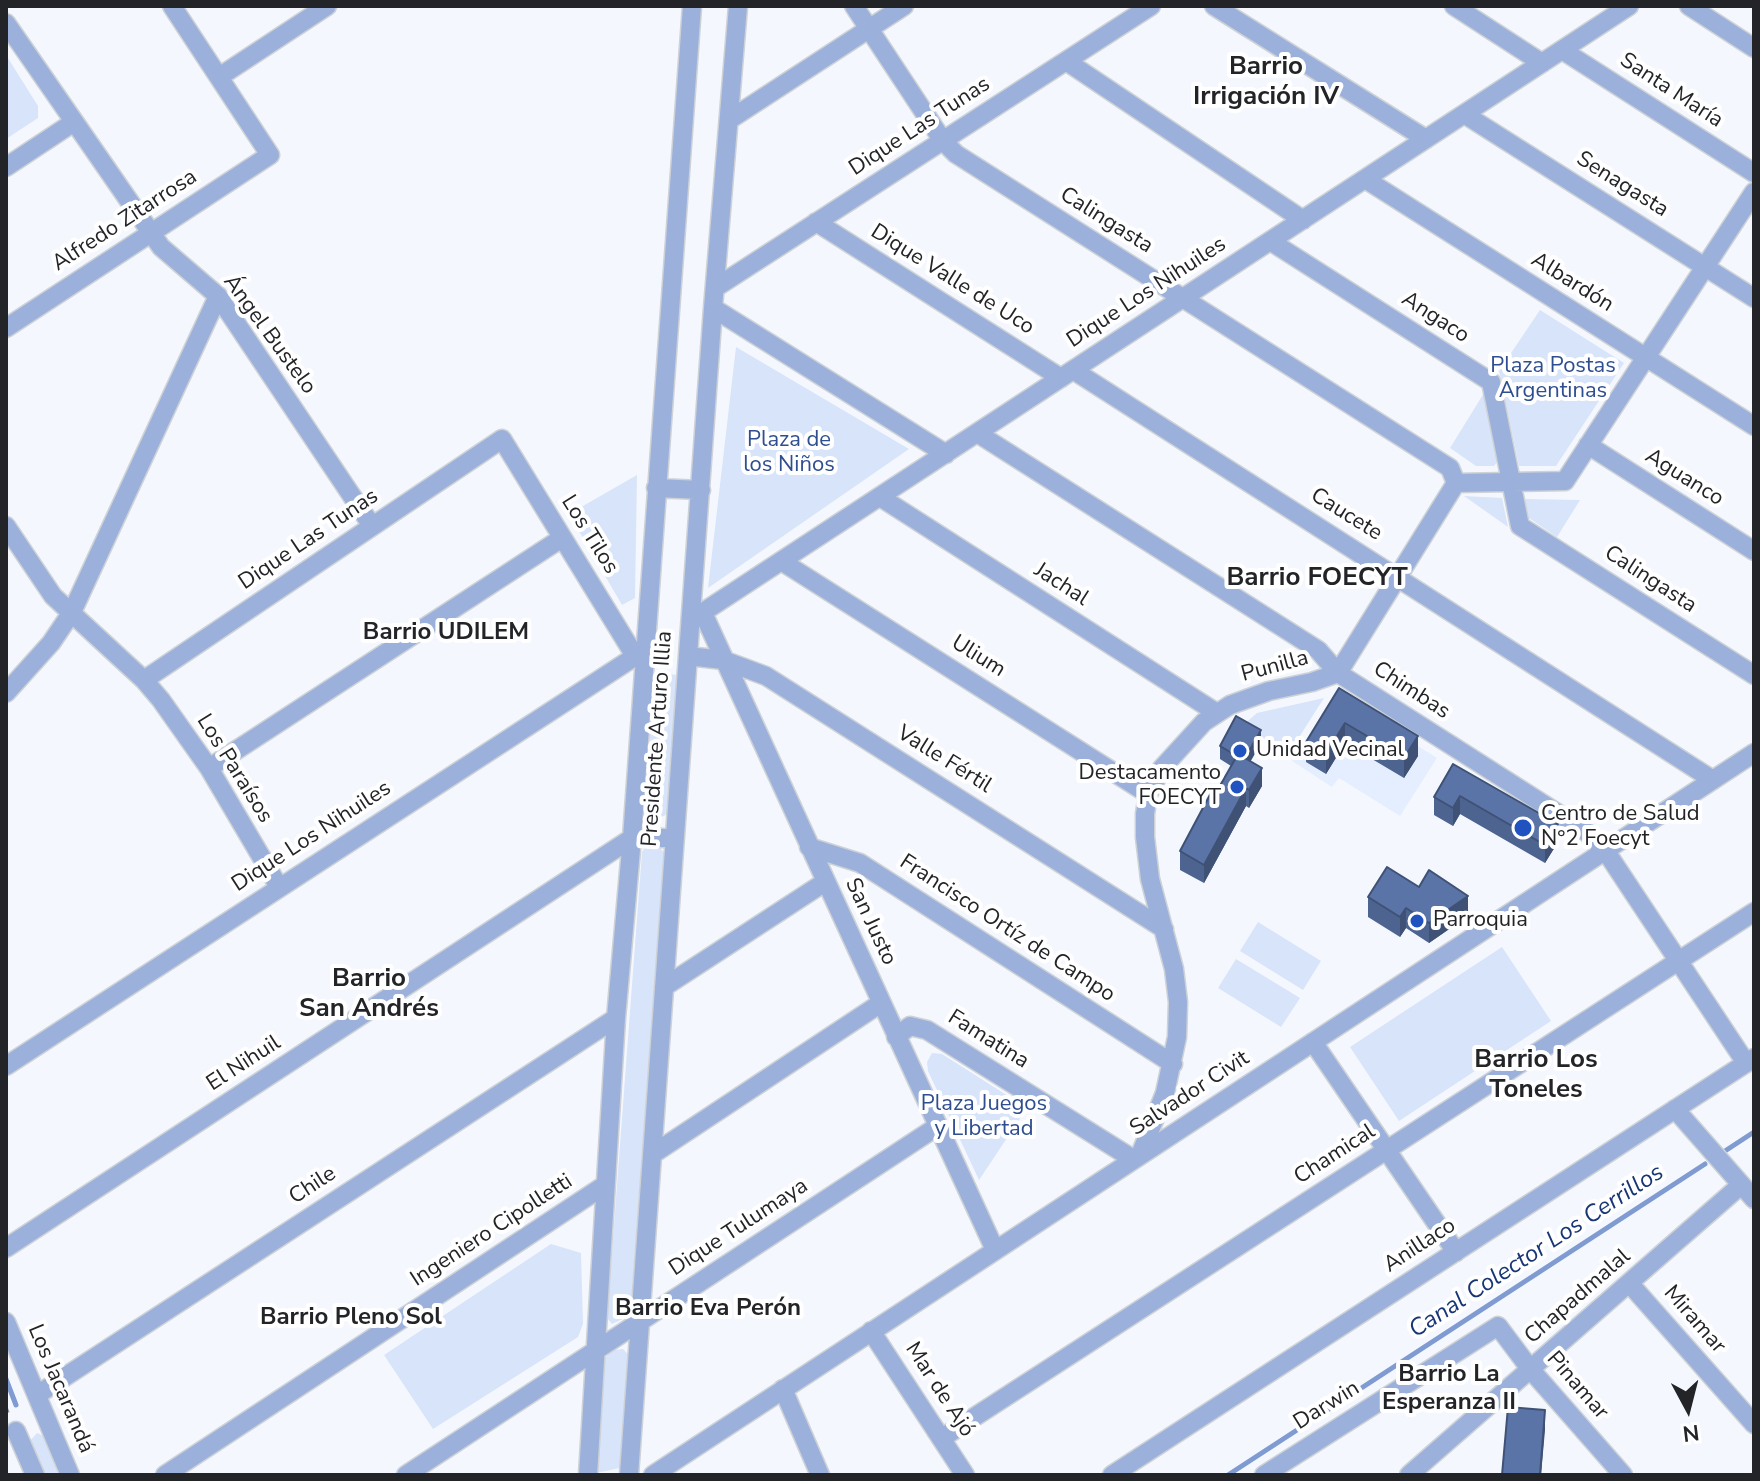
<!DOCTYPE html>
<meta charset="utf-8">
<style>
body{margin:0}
#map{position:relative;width:1760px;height:1481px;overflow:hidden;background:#f4f8fe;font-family:"Nunito Sans",sans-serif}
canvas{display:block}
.frame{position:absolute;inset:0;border:8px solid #222427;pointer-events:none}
.north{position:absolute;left:1648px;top:1369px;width:80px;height:80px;-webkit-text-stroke:6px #fff;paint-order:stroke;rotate:173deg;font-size:22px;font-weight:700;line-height:32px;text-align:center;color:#222427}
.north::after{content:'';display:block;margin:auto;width:28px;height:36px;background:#222427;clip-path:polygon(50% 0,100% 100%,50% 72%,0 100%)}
</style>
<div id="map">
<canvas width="1760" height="1481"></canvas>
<div class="frame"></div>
<div class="north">N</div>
</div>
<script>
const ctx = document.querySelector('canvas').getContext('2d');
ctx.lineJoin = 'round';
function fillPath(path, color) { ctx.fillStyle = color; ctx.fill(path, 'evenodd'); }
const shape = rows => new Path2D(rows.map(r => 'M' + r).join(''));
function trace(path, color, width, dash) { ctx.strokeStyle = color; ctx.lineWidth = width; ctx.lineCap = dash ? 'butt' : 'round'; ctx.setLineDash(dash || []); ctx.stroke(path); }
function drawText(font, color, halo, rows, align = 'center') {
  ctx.font = font + ' "Nunito Sans",sans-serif'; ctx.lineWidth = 8; ctx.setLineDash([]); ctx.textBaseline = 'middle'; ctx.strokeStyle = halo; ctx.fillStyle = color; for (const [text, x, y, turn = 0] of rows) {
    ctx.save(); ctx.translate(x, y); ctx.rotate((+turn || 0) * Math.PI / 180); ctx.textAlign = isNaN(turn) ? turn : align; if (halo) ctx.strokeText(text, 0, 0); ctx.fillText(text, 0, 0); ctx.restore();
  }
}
const built = shape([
 [1335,694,1437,758,1400,816,1339,778,1332,787,1292,761]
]);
const green = shape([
 [6,55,38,106,38,118,6,139],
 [1540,310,1624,363,1556,466,1519,466,1499,371],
 [736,347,909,449,708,588],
 [1484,393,1498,461,1494,466,1476,466,1450,448],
 [637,475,635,598,622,605,569,514],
 [1464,496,1502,498,1508,527],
 [1525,499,1580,500,1557,537,1529,518],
 [654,673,680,675,669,812,664,816,656,818,648,815,645,808],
 [1324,698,1289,753,1242,726,1257,713],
 [646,846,659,846,664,853,631,1305,625,1318,612,1324,607,1318,642,852],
 [1258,922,1321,961,1303,990,1240,951],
 [1502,947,1551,1021,1399,1121,1350,1047],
 [1236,959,1300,998,1281,1027,1218,988],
 [932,1053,942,1054,1027,1108,979,1180,928,1071,927,1062],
 [551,1244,581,1253,583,1324,578,1337,433,1429,384,1355],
 [623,1349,629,1355,620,1468,596,1473,605,1358,613,1350],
 [37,1433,46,1437,62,1475,42,1475,29,1442]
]);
const stream = shape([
 [1725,1151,1754,1132],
 [6,1379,16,1405],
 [1228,1475,1705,1164]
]);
const path = shape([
 [6,1407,10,1417]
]);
const minor = shape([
 [854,6,943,141,956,154,1450,468,1456,483],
 [1214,6,1426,139],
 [1454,6,1542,63],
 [1689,6,1754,48],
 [6,23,161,247,218,296,372,526],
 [1562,50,1754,173],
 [1066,61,1303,220],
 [219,77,327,6],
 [1464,114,1754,298],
 [729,120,904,6],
 [6,167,74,122],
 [1365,179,1754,426],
 [816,222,1061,378],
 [1270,241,1491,382,1520,526,1754,675],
 [715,288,1151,6],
 [713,308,946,454],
 [6,328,270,155,172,6],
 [1073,370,1713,780],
 [977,433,1318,650,1338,673,1584,830,1605,850,1746,1063],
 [1588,445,1754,551],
 [656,488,701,490],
 [880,497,1217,713],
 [6,526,53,596,144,680,161,700,209,768,279,887],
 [781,561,1148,794],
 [703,613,995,1250],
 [691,620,1629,6],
 [688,656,723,660,766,676,1164,929],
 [144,680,502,439,635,656],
 [6,693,51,643,72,612,218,296],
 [209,768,562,538],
 [809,847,860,863,1173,1064],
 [664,987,825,882],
 [896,1037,910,1026,927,1030,1133,1159],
 [1313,1042,1456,1252],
 [6,1066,645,650],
 [1675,1109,1754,1199],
 [653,1154,881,1003],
 [1140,1155,1165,1093,1177,1037,1178,1002,1174,969,1150,879,1145,837,1145,814,1148,794,1162,768,1204,722,1230,705,1269,691,1312,682,1338,673,1456,483,1565,481,1754,192],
 [6,1248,632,838,675,838],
 [1630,1284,1754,1424],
 [6,1322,70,1475],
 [871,1331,965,1475],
 [783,1389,820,1475],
 [37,1395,616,1018],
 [16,1431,35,1475],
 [942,1438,1754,912],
 [165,1475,605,1185],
 [406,1475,938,1126],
 [588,1475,616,1018,632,838,692,6],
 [629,1475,713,308,738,6],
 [653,1475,1754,753],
 [1112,1475,1754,1058],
 [1264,1475,1498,1326,1531,1370,1623,1475],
 [1409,1475,1741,1185]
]);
const wall = shape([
 [1339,688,1418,756,1404,778,1345,743,1326,774,1306,762,1306,742],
 [1261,743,1250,761,1262,786,1249,808,1246,806,1204,883,1180,870,1180,851,1231,766,1220,759,1220,746],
 [1453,764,1558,842,1545,863,1460,814,1453,826,1434,815,1434,797],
 [1419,887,1468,916,1429,943,1406,928,1400,937,1368,917,1368,897]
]);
const shadedWall = shape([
 [1345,723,1345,743,1326,774,1326,754],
 [1261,730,1261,743,1244,773,1244,759],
 [1418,736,1418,756,1404,778,1404,758],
 [1262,768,1262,786,1249,808,1249,790],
 [1246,788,1246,806,1204,883,1204,865],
 [1460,796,1460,814,1453,826,1453,808],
 [1558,824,1558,842,1545,863,1545,845],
 [1468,896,1468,916,1429,943,1429,923],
 [1406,908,1406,928,1400,937,1400,917],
 [1545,1410,1545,1430,1541,1475,1540,1475]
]);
const building = shape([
 [1339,688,1418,736,1404,758,1345,723,1326,754,1306,742,1339,688],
 [1236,716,1261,730,1245,758,1238,754,1237,756,1220,746,1236,716],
 [1238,754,1262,768,1249,790,1246,788,1204,865,1180,851,1213,789,1217,791,1238,754],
 [1453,764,1558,824,1545,845,1460,796,1453,808,1434,797,1453,764],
 [1387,867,1419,887,1429,870,1468,896,1429,923,1406,908,1400,917,1368,897,1387,867],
 [1508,1407,1545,1410,1540,1475,1502,1475,1508,1407]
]);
const markers = [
 [1240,751,8,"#2153c0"],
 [1237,787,8,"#2153c0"],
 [1523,828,10,"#2153c0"],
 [1417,921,8,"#2153c0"]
];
const streetNames = [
 ["Santa María",1671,91,33],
 ["Dique Las Tunas",920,127,-33],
 ["Senagasta",1622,185,32],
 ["Alfredo Zitarrosa",125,221,-33],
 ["Calingasta",1106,221,32],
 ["Dique Valle de Uco",952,280,32],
 ["Albardón",1572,283,32],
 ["Dique Los Nihuiles",1147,293,-33],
 ["Angaco",1435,318,33],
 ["Ángel Bustelo",269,335,54],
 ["Aguanco",1684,478,32],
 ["Caucete",1346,515,32],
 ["Los Tilos",589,535,58],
 ["Dique Las Tunas",309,540,-34],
 ["Calingasta",1650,580,33],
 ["Jachal",1061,585,33],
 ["Ulium",978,657,32],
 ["Punilla",1275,667,-15],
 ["Chimbas",1411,691,33],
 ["Presidente Arturo Illia",658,739,-86],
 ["Valle Fértil",944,760,32],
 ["Los Paraísos",234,769,58],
 ["Dique Los Nihuiles",312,837,-33],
 ["San Justo",870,922,65],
 ["Francisco Ortíz de Campo",1007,929,33],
 ["Famatina",988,1040,32],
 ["El Nihuil",244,1064,-33],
 ["Salvador Civit",1190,1094,-33],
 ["Chamical",1335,1155,-33],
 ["Chile",313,1186,-33],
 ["Dique Tulumaya",739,1228,-33],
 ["Ingeniero Cipolletti",492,1231,-33],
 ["Anillaco",1420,1246,-33],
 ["Chapadmalal",1578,1297,-41],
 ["Miramar",1694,1320,49],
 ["Pinamar",1577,1386,49],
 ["Los Jacarandá",60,1389,67],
 ["Mar de Ajó",939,1390,57],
 ["Darwin",1327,1406,-32]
];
const parkNames = [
 ["Plaza Postas",1553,367],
 ["Argentinas",1553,392],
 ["Plaza de",789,441],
 ["los Niños",789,466],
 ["Plaza Juegos",984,1105],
 ["y Libertad",984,1130]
];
const poiNames = [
 ["Unidad Vecinal",1256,751],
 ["Destacamento",1221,774,"right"],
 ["FOECYT",1221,799,"right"],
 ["Centro de Salud",1541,815],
 ["N°2 Foecyt",1541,840],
 ["Parroquia",1433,921]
];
const neighbourhoodNames = [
 ["Barrio UDILEM",446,633],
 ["Barrio Eva Perón",708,1309],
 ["Barrio Pleno Sol",351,1318],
 ["Barrio La",1449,1375],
 ["Esperanza II",1449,1403]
];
const waterNames = [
 ["Canal Colector Los Cerrillos",1537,1252,-33]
];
const quarterNames = [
 ["Barrio",1266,68],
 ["Irrigación IV",1266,98],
 ["Barrio FOECYT",1317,579],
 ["Barrio",369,980],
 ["San Andrés",369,1010],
 ["Barrio Los",1536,1061],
 ["Toneles",1536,1091]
];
fillPath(built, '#e5eeff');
fillPath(green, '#d8e4f9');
trace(stream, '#7f9bd1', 5);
trace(minor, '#ced2d7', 21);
trace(path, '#8f9296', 3, [6, 6]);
trace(minor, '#9bb1db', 18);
fillPath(wall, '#4d6490');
fillPath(shadedWall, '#3f5175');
fillPath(building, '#5a74a7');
trace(building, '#3f5175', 2);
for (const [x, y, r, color] of markers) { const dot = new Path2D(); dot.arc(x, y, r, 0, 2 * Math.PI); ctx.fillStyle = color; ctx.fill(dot); trace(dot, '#fff', 3); }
drawText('22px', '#222427', '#fff', streetNames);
drawText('22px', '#2e4e90', '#fff', parkNames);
drawText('22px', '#222427', '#fff', poiNames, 'left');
drawText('bold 24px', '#222427', '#fff', neighbourhoodNames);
drawText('italic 24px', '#183676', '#fff', waterNames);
drawText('bold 26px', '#222427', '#fff', quarterNames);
</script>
